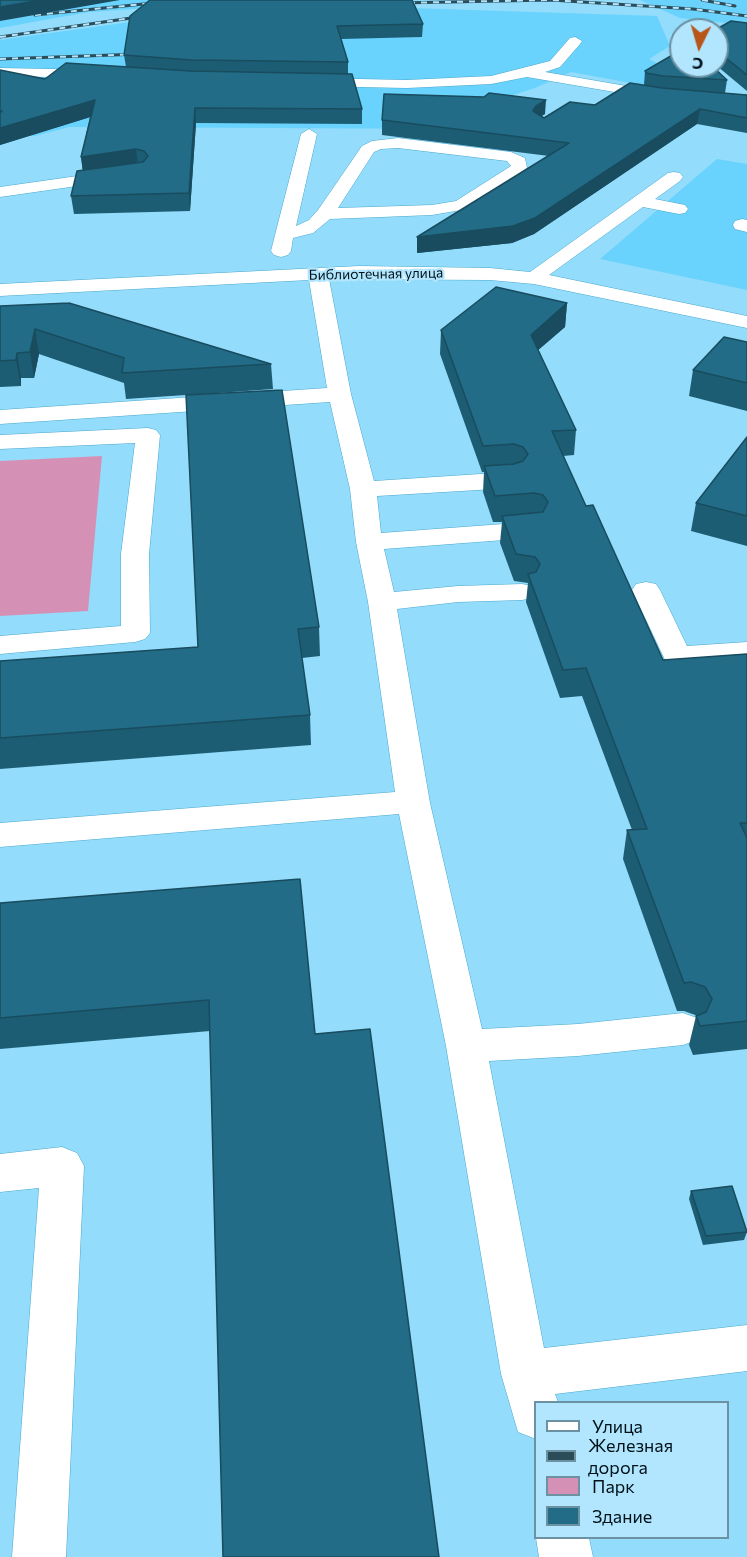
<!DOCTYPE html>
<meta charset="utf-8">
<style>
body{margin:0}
#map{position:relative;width:747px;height:1557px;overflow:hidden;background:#94dcfb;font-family:Commissioner,sans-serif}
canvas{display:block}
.legend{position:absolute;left:534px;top:1401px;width:195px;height:138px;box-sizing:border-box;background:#b2e6fe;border:2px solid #6b91a2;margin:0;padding:8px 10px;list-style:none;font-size:18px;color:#011219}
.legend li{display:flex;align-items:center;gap:12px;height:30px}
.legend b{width:30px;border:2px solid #6b91a2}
.north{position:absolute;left:669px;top:18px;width:60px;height:60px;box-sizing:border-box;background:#b2e6fe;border:2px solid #6b91a2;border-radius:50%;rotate:185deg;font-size:16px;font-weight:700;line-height:24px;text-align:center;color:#011219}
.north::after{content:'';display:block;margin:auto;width:21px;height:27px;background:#b7551a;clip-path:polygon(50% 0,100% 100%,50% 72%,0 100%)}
</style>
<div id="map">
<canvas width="747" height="1557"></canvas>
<ul class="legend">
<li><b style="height:8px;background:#fff"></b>Улица</li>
<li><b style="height:8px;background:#2b4c59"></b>Железная дорога</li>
<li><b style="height:16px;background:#d591b5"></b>Парк</li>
<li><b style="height:16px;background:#226c87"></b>Здание</li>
</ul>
<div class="north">С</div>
</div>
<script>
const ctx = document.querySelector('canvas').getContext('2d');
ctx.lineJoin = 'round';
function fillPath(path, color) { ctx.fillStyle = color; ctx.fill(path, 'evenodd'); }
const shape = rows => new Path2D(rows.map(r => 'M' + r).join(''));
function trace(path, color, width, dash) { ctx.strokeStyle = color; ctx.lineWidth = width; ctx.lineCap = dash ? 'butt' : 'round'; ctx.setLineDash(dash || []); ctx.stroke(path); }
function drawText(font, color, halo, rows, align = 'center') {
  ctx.font = font + ' Commissioner,sans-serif'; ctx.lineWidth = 4.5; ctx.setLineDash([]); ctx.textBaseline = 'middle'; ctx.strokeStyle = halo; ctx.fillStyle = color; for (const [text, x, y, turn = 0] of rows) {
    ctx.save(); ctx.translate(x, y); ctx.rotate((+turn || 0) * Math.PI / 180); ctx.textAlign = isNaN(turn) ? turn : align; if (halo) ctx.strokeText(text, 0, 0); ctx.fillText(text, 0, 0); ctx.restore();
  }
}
const built = shape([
 [0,0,443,0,242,2,89,12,0,28],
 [640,0,747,0,747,25,680,18],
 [410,8,657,16,670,46,649,59,682,76,669,90,571,72,535,88,482,105,458,129,69,127,35,136,0,135,0,40,181,15],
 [717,159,747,164,747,290,600,259]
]);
const green = shape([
 [102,456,88,611,0,616,0,461]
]);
const minor = shape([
 [575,37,582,41,580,44,560,67,545,72,661,92,747,97,747,107,661,100,527,77,491,84,407,88,310,86,303,82,310,78,407,80,491,76,550,61,570,38,575,37],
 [0,68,100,70,107,74,100,78,0,76,0,68],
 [309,129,317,134,296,226,309,220,318,210,362,146,372,141,398,138,511,152,525,158,527,168,467,209,432,215,330,219,313,233,293,238,291,251,288,255,281,257,274,255,271,251,275,235,301,134,309,129],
 [398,148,507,161,511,166,456,201,432,205,338,208,374,152,381,149,398,148],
 [120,170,126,171,129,175,126,179,0,197,0,187,120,170],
 [674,172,680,173,683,177,680,181,655,199,685,205,688,209,685,213,679,214,643,207,549,275,747,316,747,328,534,284,490,280,329,279,351,394,374,481,511,472,520,475,524,480,520,485,511,488,377,496,381,533,531,522,540,524,544,530,540,536,531,538,384,549,394,592,458,586,522,584,532,586,536,592,532,598,522,600,458,602,397,609,430,803,482,1029,578,1024,683,1013,697,1018,703,1029,697,1040,683,1045,578,1056,489,1061,544,1348,747,1325,747,1371,555,1394,558,1402,536,1402,536,1439,518,1432,501,1374,446,1046,399,814,0,847,0,823,395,792,368,602,356,542,350,489,330,402,0,424,0,410,327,388,309,280,0,296,0,284,359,266,490,268,530,272,668,173,674,172],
 [742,219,747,220,747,232,735,229,733,225,735,221,742,219],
 [148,428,156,430,160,435,149,554,150,633,145,639,135,642,0,654,0,636,121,626,121,554,135,443,0,449,0,435,148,428],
 [646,582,656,584,660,590,687,646,747,642,747,660,677,665,666,662,632,590,636,584,646,582],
 [62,1147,77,1153,84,1166,66,1557,12,1557,39,1188,0,1192,0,1154,62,1147],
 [536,1538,589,1538,593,1557,539,1557,536,1538]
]);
const rail = shape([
 [702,0,735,6],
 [397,3,551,0,693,9,747,16],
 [35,15,183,0],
 [0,37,145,16],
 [0,59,141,54]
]);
const wall = shape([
 [130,16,423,24,422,37,341,39,348,62,348,74,362,109,362,124,196,123,190,211,74,214,71,196,83,171,81,157,90,117,0,145,0,70,45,79,126,67,124,55],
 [747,23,747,91,717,66,717,30],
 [645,71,727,80,725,93,747,95,747,133,697,124,534,234,512,243,417,253,549,156,382,135,382,120,545,114,541,116,544,118,595,105,644,85],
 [567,303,565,327,538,350,576,430,574,455,563,456,586,506,663,660,747,654,747,1049,693,1055,689,1045,696,1016,698,1016,684,1011,677,1011,623,859,627,830,632,830,582,696,560,698,526,602,528,583,514,581,500,543,502,522,493,522,483,492,484,472,482,472,440,354,441,330],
 [0,306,271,364,273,389,190,395,319,627,320,656,302,658,310,715,311,745,0,769,0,661,198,647,186,395,126,399,124,383,39,354,34,378,21,378,21,386,0,387],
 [747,342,747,411,689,396,693,370],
 [747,437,747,546,691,531,696,503],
 [0,903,315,1034,210,1031,0,1049],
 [691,1191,747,1232,744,1240,703,1245,689,1199]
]);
const shadedWall = shape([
 [41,0,120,0,0,21,0,7],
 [95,100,97,115,0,145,0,128],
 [546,100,545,114,535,120,533,111,536,106],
 [195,108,196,123,190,211,189,193],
 [700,109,697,124,534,234,512,243,417,253,417,237],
 [136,149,138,166,83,173,81,157],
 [567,303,565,327,529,358,531,335],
 [35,329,39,354,34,378,30,352],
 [17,353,21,378,21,386,16,360]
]);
const building = shape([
 [0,0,41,0,0,7,0,0],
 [150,0,412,0,423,24,337,26,348,62,191,60,124,55,130,16,150,0],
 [731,21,747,23,747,75,717,51,717,30,715,30,731,21],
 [681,50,681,66,712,66,727,80,663,76,646,73,645,71,681,50],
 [66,63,191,71,352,74,362,109,195,108,189,193,71,196,77,171,143,162,148,156,144,151,136,149,81,157,95,100,0,128,0,113,2,111,0,111,0,70,45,79,66,63],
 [630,83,662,88,747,95,747,118,700,109,535,218,513,226,417,237,569,143,382,120,384,94,484,97,489,93,546,100,536,106,533,111,544,118,570,102,595,105,630,83],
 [496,287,567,303,531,335,576,430,552,431,586,506,593,505,663,660,747,654,747,823,740,823,747,838,747,1021,700,1026,696,1016,706,1012,712,999,705,987,691,982,684,983,627,830,647,829,586,668,563,670,528,574,536,572,540,564,535,557,516,554,502,516,543,512,548,502,543,495,534,493,495,496,484,466,514,464,523,461,528,454,523,447,514,444,483,446,441,330,496,287],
 [69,303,271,364,122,373,124,358,35,329,30,352,17,353,16,360,0,361,0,306,69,303],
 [724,337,747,342,747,383,693,370,724,337],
 [282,390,319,627,298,629,310,715,0,738,0,661,198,647,186,395,282,390],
 [747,437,747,516,696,503,747,437],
 [300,879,315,1034,370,1029,439,1557,223,1557,209,1000,0,1018,0,903,300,879],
 [732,1186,747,1232,706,1236,691,1191,732,1186]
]);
const farStreetnames = [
 ["Библиотечная улица",376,274,-1]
];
fillPath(built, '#69d3fd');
fillPath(green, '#d591b5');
trace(minor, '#49a8cd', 1);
fillPath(minor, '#fff');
trace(rail, '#2b4c59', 3);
trace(rail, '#b2e6fe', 2, [6]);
fillPath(wall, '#1d5d74');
fillPath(shadedWall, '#184c5e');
fillPath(building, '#226c87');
trace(building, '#184c5e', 1.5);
drawText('14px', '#011219', '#b2e6fe', farStreetnames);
</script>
